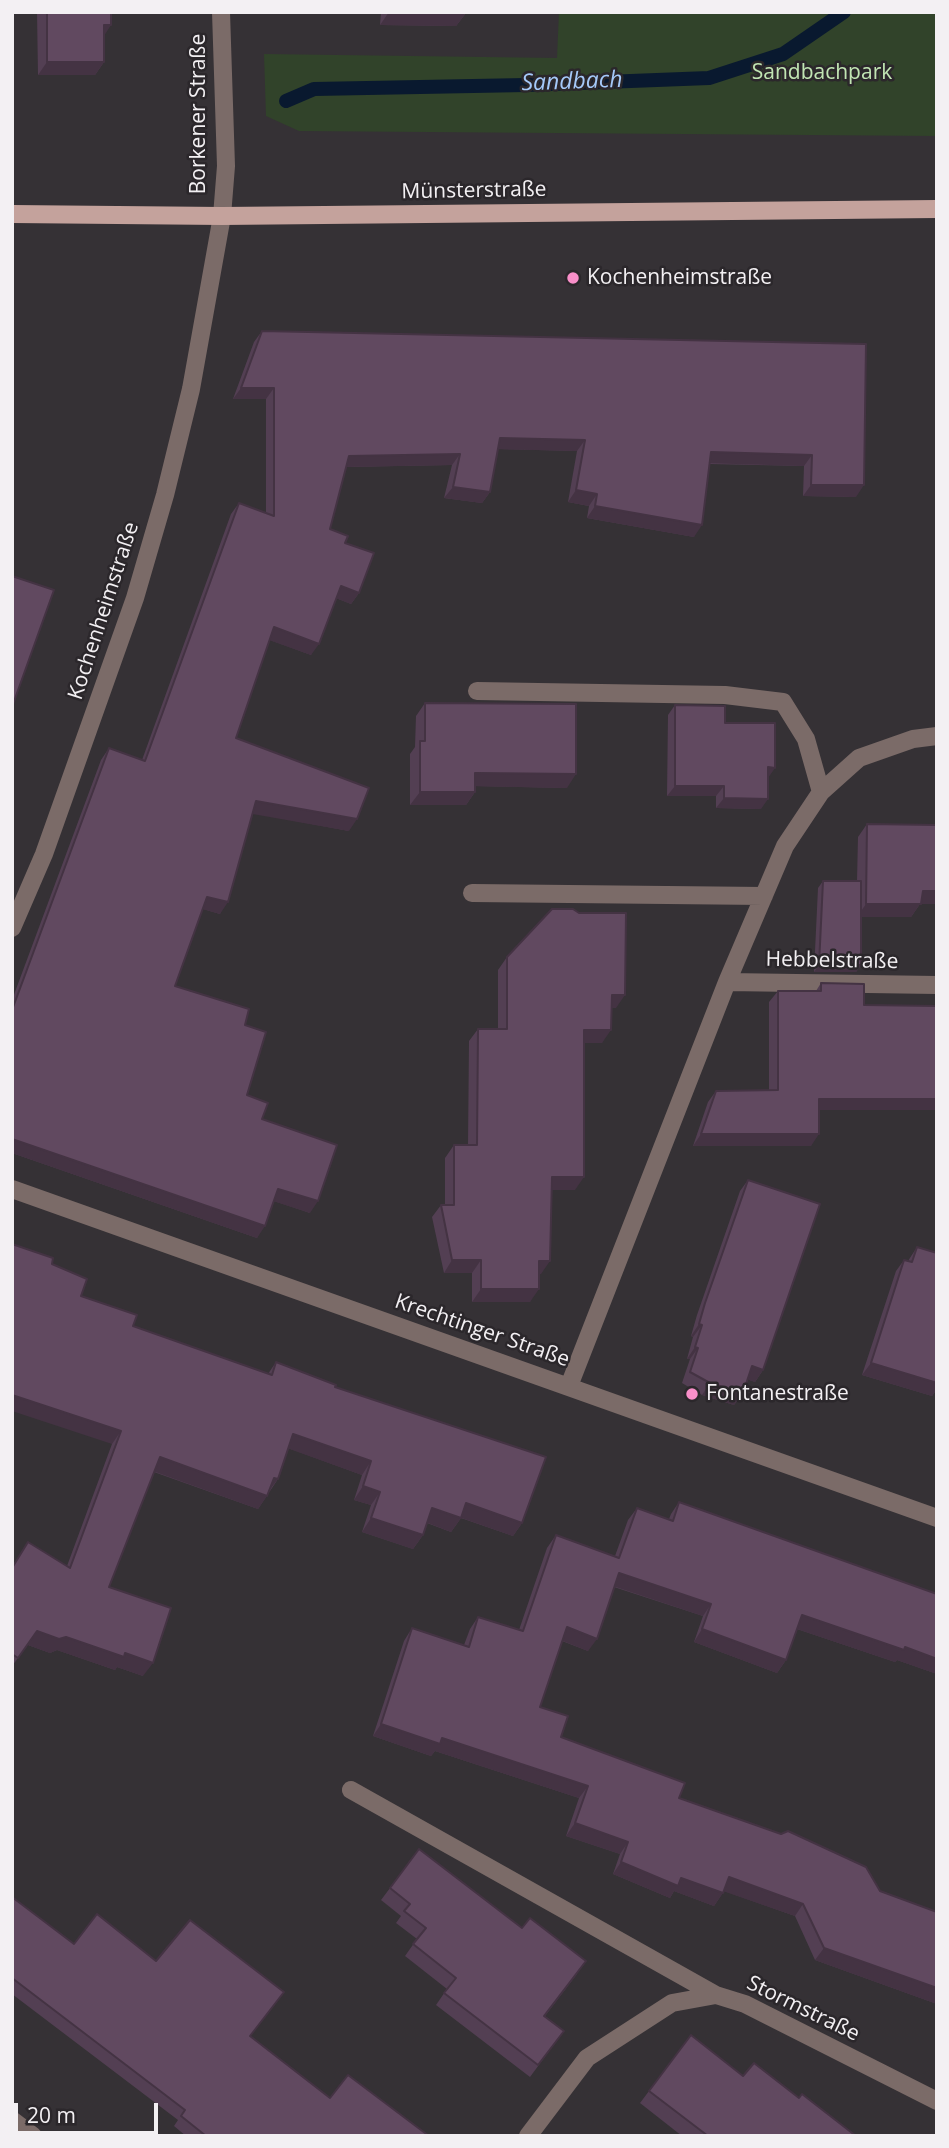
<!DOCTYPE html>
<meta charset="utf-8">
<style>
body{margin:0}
#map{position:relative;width:949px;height:2148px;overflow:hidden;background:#353135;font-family:"Open Sans",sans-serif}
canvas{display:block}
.frame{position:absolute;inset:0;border:14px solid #f3f0f3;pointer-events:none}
.scale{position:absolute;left:14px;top:2103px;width:144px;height:32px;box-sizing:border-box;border:4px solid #f3f0f3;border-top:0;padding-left:9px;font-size:21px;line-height:24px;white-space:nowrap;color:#f3f0f3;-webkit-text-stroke:5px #2b272b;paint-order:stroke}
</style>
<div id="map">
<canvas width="949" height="2148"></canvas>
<div class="frame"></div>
<div class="scale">20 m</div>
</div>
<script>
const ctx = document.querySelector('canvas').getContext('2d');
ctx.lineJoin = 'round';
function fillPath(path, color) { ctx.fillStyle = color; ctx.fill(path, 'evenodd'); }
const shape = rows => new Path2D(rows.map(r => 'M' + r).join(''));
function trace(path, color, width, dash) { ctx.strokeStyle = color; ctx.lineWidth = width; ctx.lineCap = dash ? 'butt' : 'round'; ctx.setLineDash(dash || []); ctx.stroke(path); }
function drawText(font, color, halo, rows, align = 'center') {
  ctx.font = font + ' "Open Sans",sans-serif'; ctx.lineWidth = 5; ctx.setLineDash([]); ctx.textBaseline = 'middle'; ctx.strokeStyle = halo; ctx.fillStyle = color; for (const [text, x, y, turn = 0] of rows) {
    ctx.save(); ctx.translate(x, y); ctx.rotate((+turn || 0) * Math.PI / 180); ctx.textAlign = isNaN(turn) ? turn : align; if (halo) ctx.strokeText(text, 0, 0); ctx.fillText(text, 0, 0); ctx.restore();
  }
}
const green = shape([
 [559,12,937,12,937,136,299,131,266,116,264,54,557,58]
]);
const stream = shape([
 [286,101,314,89,526,85,709,78,783,54,844,12]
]);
const minor = shape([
 [477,691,725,695,783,702,806,739,821,792],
 [472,893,764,896],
 [12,928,44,854,135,598,165,495,191,389,222,216,226,166,221,12],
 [727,982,937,985],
 [12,1189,937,1518],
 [569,1386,727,982,785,846,821,792,859,758,913,739,937,736],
 [351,1790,716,1995],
 [12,2120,33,2136],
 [528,2136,587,2058,672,2003,716,1995,745,2004,937,2101]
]);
const major = shape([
 [12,214,222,216,937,209]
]);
const wall = shape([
 [37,12,111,12,104,35,104,62,95,75,38,75],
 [381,12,466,12,466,13,456,26,380,25],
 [262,331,866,344,856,497,803,496,804,466,710,464,694,537,587,518,589,506,568,502,577,451,498,449,490,492,482,503,444,498,452,465,346,467,330,529,345,543,359,593,351,604,336,598,311,655,270,640,236,738,349,831,252,813,220,914,203,909,175,986,245,1025,247,1095,262,1119,310,1213,274,1201,257,1238,12,1153,12,1000,101,760,109,748,142,760,231,514,239,503,266,513,266,399,233,399,254,342],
 [425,703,567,788,475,786,475,792,466,805,410,805,410,754,415,747,416,716],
 [675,705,725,723,768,777,761,809,716,808,716,796,667,796,668,715],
 [867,824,937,904,920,904,911,917,861,917,861,965,856,972,814,972,818,888,823,881,857,881,858,837],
 [507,957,616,1008,612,1008,602,1043,584,1043,575,1190,551,1190,541,1274,539,1274,530,1302,472,1302,472,1273,444,1273,432,1217,441,1205,445,1205,445,1158,454,1145,468,1145,469,1041,478,1029,498,1029,498,970],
 [821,983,864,1005,937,1110,819,1110,811,1146,693,1146,708,1102,716,1091,769,1090,769,1002,778,991,816,991],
 [748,1180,763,1370,755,1382,747,1379,743,1393,734,1405,702,1395,682,1383,690,1359,687,1359,693,1337,691,1336,697,1315,740,1191],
 [917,1247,937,1253,937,1389,932,1396,862,1375,896,1271,904,1260,908,1261],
 [52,1264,81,1296,133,1326,268,1374,276,1362,335,1387,522,1523,513,1536,461,1518,451,1532,427,1523,423,1535,413,1549,362,1532,371,1505,354,1500,362,1475,288,1448,278,1479,258,1509,154,1472,109,1587,143,1676,117,1667,115,1670,57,1650,50,1653,28,1645,12,1666,12,1567,28,1542,67,1566,112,1444],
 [679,1502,937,1594,937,1674,897,1660,895,1662,797,1629,786,1660,777,1673,694,1642,703,1616,614,1587,588,1651,562,1641,540,1707,561,1737,679,1798,880,1891,937,1912,937,2004,815,1960,795,1916,724,1891,714,1906,674,1891,670,1898,613,1874,620,1854,566,1836,579,1798,435,1751,431,1756,373,1736,404,1641,412,1628,464,1645,470,1629,478,1617,519,1630,547,1548,556,1535,615,1556,628,1520,637,1508,669,1519,671,1514],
 [390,1888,577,1974,545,2016,564,2031,530,2077,436,2005,447,1989,405,1956,417,1939,396,1923,401,1916,381,1900],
 [12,1897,74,1944,156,1961,284,1992,250,2036,330,2098,429,2136,186,2136,174,2126,178,2120,12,1994],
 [743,2076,799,2098,856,2136,682,2136,640,2103,649,2091]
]);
const shadedWall = shape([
 [389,12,466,13,456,26,380,25],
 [104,25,111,25,102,39],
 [47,62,104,62,95,75,38,75],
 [241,388,274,388,266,399,233,399],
 [500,438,585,440,577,451,492,449],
 [711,452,812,455,804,466,703,463],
 [460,454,452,465,341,467,349,456],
 [811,485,864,485,856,497,803,496],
 [453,487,490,492,482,503,444,498],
 [576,490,597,494,589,506,568,502],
 [595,506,702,525,694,537,587,518],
 [341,586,359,593,351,604,333,597],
 [274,627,319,644,311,655,266,639],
 [768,767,775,768,768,778],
 [475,773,576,774,567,788,466,786],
 [675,786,724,786,716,796,667,796],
 [420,792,475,792,466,805,410,805],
 [724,798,768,799,761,809,716,808],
 [256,801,357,819,349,831,247,813],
 [923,891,937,891,937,904,920,904,911,917,857,917,866,904],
 [207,897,228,902,220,914,199,908],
 [819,965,861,965,856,972,814,972],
 [612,995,625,995,616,1008,603,1008],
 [584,1030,611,1030,602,1043,575,1043],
 [819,1099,937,1099,937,1110,811,1110],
 [701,1134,819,1134,811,1146,693,1146],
 [12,1139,265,1226,257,1238,12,1153],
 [552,1177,584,1177,575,1190,543,1190],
 [278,1189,318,1201,310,1213,270,1200],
 [452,1260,481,1260,472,1273,444,1273],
 [539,1261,550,1261,541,1274,530,1274],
 [481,1289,539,1289,530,1302,472,1302],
 [699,1324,702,1325,693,1337,691,1336],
 [695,1347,698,1348,690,1359,687,1359],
 [871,1363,937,1383,937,1389,932,1396,862,1375],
 [752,1366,763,1370,755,1382,743,1378],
 [710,1383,743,1393,734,1405,702,1395],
 [12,1395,121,1431,112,1444,12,1411],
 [293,1434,371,1461,362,1475,284,1447],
 [160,1457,267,1496,258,1509,150,1470],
 [274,1478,278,1479,268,1492],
 [363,1486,380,1492,371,1505,354,1500],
 [466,1503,522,1523,513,1536,456,1516],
 [432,1508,461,1518,451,1532,423,1521],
 [371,1518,423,1535,413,1549,362,1532],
 [619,1573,711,1604,703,1616,610,1585],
 [802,1615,905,1647,937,1659,937,1674,897,1660,895,1662,794,1628],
 [567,1627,597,1639,588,1651,558,1639],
 [702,1629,786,1660,777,1673,694,1642],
 [37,1631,66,1637,125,1653,153,1663,143,1676,117,1667,115,1670,57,1650,50,1653,28,1645,12,1666],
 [381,1724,442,1738,588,1786,579,1798,435,1751,431,1756,373,1736],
 [575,1823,628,1842,620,1854,566,1836],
 [621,1862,681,1878,723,1893,714,1906,674,1891,670,1898,613,1874],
 [729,1877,803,1904,795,1916,720,1890],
 [824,1948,937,1988,937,2004,815,1960]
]);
const building = shape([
 [47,12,111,12,111,25,104,25,104,62,47,62,47,12],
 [262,331,866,344,864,485,811,485,812,455,711,452,702,525,595,506,597,494,576,490,585,440,500,438,490,492,453,487,460,454,349,456,330,529,348,536,345,543,374,553,359,593,341,586,319,644,274,627,236,738,369,788,357,819,256,801,228,902,207,897,175,986,249,1009,245,1025,266,1032,247,1095,268,1103,262,1119,337,1145,318,1201,278,1189,265,1226,12,1139,12,1010,109,748,145,761,239,503,274,516,274,388,241,388,262,331],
 [12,576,54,590,12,707,12,576],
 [425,703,576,704,576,774,475,773,475,792,420,792,420,741,425,741,425,703],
 [675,705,725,706,725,723,775,723,775,768,768,767,768,799,724,798,724,786,675,786,675,705],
 [867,824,937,825,937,891,923,891,921,904,866,904,867,824],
 [823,881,861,881,861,965,819,965,823,881],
 [552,909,573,909,579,913,626,913,625,995,612,995,611,1030,584,1030,584,1177,552,1177,550,1261,539,1261,539,1289,481,1289,481,1260,452,1260,441,1205,454,1205,454,1145,477,1145,478,1029,507,1029,507,957,552,909],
 [821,983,864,984,864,1005,937,1006,937,1099,819,1099,819,1134,701,1134,716,1091,778,1090,778,991,821,991,821,983],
 [748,1180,820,1204,763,1370,752,1366,743,1393,710,1383,690,1372,698,1348,695,1347,702,1325,699,1324,705,1303,748,1180],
 [12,1244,53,1258,52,1264,87,1279,81,1296,137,1315,133,1326,272,1375,276,1362,336,1385,335,1387,546,1457,522,1523,466,1503,461,1518,432,1508,423,1535,371,1518,380,1492,363,1486,371,1461,293,1434,278,1479,274,1478,267,1496,160,1457,109,1587,171,1608,153,1663,125,1653,124,1657,66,1637,59,1639,37,1631,18,1658,12,1654,12,1568,28,1542,70,1568,121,1431,12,1395,12,1244],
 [917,1247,937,1253,937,1383,871,1363,904,1260,912,1262,917,1247],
 [679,1502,937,1594,937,1659,905,1647,904,1650,802,1615,786,1660,702,1629,711,1604,619,1573,597,1639,567,1627,540,1707,568,1716,561,1737,685,1783,679,1798,781,1834,788,1831,866,1867,880,1891,937,1912,937,1988,824,1948,803,1904,729,1877,723,1893,681,1878,678,1886,621,1862,628,1842,575,1823,588,1786,442,1738,440,1744,381,1724,412,1628,469,1647,478,1617,523,1631,556,1535,619,1558,637,1508,673,1521,679,1502],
 [419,1849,522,1928,530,1918,586,1961,544,2016,564,2031,538,2065,444,1993,456,1978,413,1944,426,1928,404,1911,410,1904,390,1888,419,1849],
 [12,1897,74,1944,97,1914,156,1961,190,1920,284,1992,250,2036,330,2098,348,2075,429,2136,206,2136,181,2116,185,2110,12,1978,12,1897],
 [691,2035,743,2076,754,2063,799,2098,802,2094,856,2136,708,2136,649,2091,691,2035]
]);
const markers = [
 [573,278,7,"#f98fc9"],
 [692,1394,7,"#f98fc9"]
];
const parkNames = [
 ["Sandbachpark",822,73]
];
const streetNames = [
 ["Borkener Straße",199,114,-90],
 ["Münsterstraße",474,191,-1],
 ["Kochenheimstraße",104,611,-72],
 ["Hebbelstraße",832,961,1],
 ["Krechtinger Straße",482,1331,19],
 ["Stormstraße",803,2009,26]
];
const poiNames = [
 ["Kochenheimstraße",587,278],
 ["Fontanestraße",706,1394]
];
const waterNames = [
 ["Sandbach",572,82,-2]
];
fillPath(green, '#31432a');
trace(stream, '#09192f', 14);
trace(minor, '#7b6b68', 18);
trace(major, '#c4a29c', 18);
fillPath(wall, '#533f53');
fillPath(shadedWall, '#443343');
fillPath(building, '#614960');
trace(building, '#443343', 2);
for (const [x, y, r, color] of markers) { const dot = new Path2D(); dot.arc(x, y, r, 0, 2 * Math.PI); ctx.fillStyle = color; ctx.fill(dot); trace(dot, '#2b272b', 2.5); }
drawText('21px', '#c1e5b3', '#2b272b', parkNames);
drawText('21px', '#f3f0f3', '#2b272b', streetNames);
drawText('21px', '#f3f0f3', '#2b272b', poiNames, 'left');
drawText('italic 23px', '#a5c9f9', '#2b272b', waterNames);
</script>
